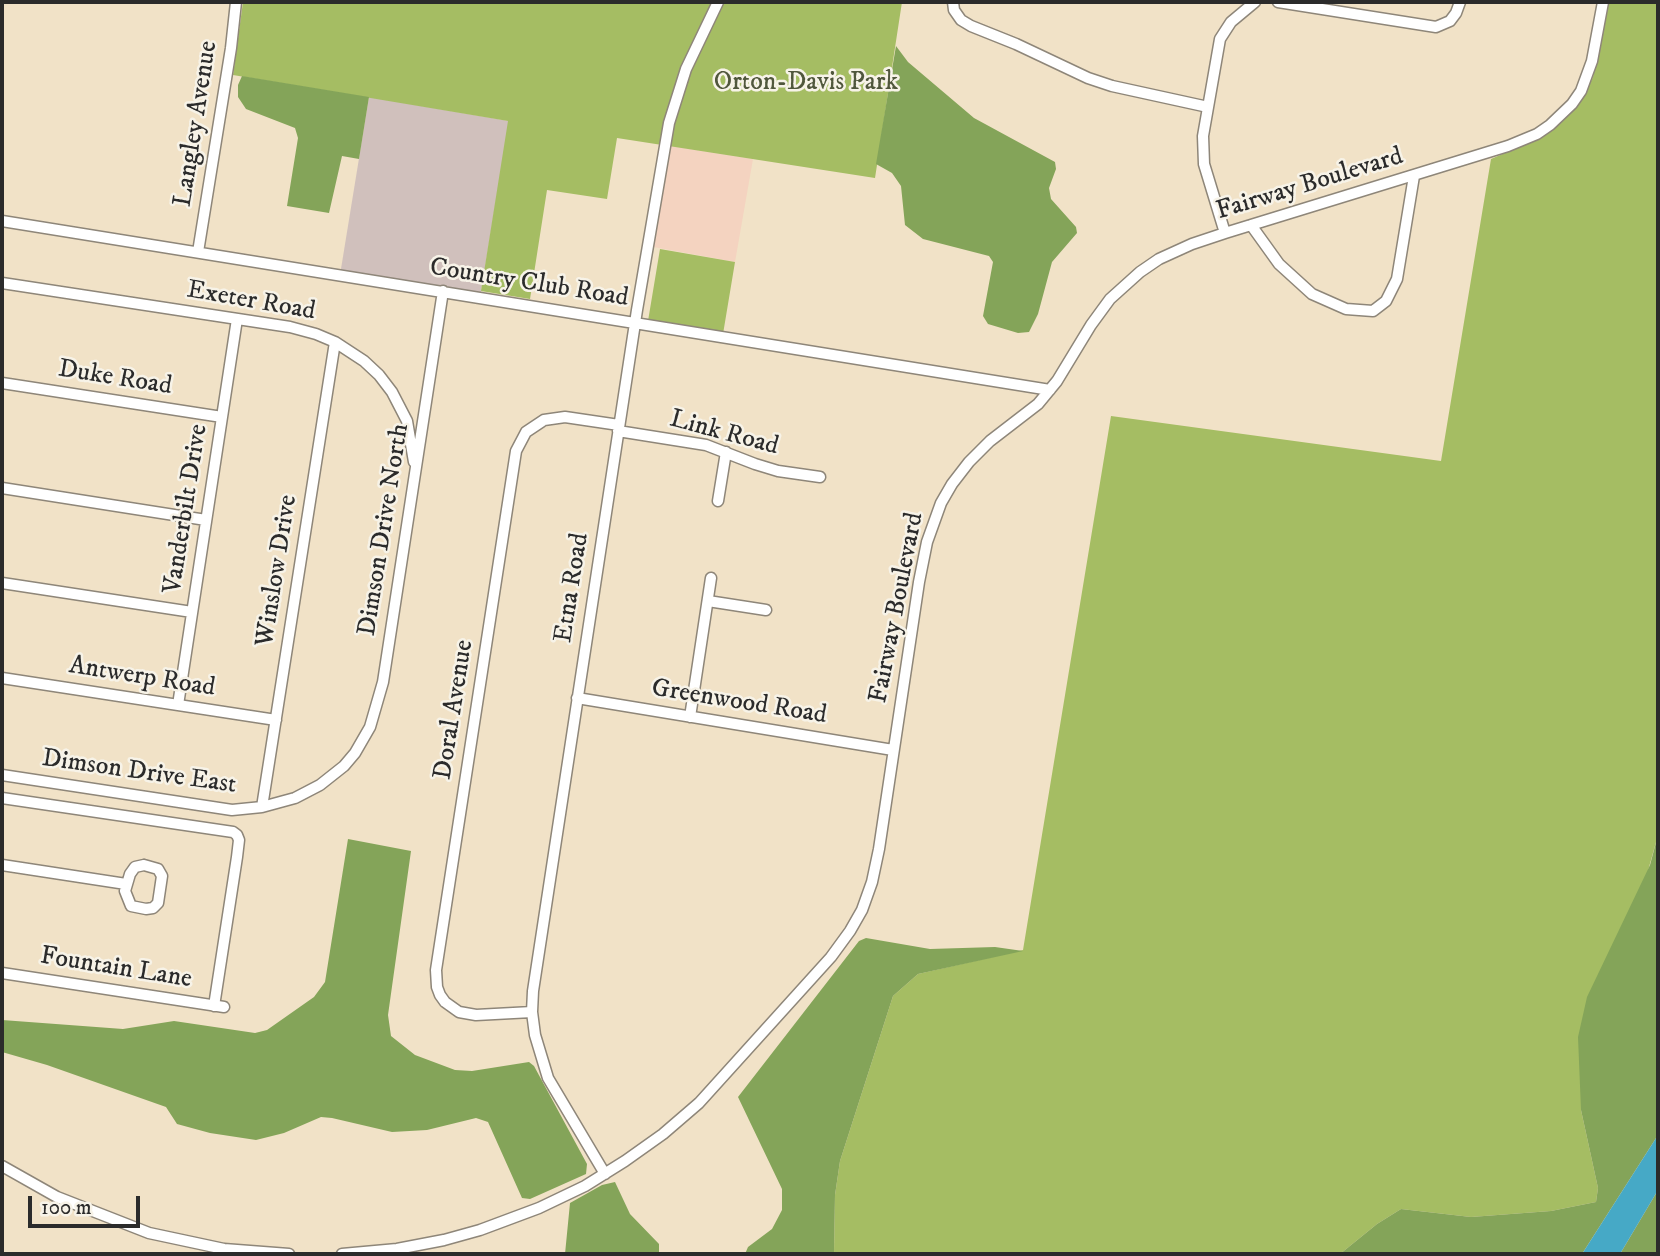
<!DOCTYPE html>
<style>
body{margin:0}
#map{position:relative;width:1660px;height:1256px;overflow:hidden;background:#f1e2c7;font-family:"IM FELL DW Pica",serif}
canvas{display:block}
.frame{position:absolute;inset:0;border:4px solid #2b2b2b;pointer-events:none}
.scale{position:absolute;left:28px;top:1196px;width:112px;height:32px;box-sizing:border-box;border:4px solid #2b2b2b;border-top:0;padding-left:9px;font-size:21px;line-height:24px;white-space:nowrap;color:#2b2b2b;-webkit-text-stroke:5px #f7f3e8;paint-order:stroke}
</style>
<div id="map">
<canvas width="1660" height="1256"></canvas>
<div class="frame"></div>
<div class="scale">100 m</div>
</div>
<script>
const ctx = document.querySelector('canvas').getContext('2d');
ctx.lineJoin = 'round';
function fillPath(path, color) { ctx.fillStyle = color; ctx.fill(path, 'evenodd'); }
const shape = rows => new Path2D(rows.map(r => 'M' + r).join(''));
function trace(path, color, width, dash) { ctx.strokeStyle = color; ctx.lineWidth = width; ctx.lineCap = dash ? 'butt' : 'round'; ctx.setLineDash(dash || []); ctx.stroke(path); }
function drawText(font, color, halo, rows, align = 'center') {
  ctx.font = font + ' "IM FELL DW Pica",serif'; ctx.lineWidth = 5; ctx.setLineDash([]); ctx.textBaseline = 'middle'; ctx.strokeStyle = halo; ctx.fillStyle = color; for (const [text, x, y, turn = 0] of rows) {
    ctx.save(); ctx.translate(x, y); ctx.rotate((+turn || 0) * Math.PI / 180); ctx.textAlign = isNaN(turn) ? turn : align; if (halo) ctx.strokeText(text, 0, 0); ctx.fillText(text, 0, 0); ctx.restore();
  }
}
const built = shape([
 [665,145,753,159,735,262,648,246]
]);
const industrial = shape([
 [369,97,509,121,480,298,340,275]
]);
const green = shape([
 [243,2,902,2,875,178,617,138,607,199,547,190,530,299,481,291,508,121,233,75],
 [1606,2,1658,2,1658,835,1581,1110,1598,1188,1596,1202,1551,1211,1471,1217,1401,1209,1377,1224,1340,1254,834,1254,835,1195,840,1161,893,996,918,974,1023,950,1111,416,1441,461,1491,159,1542,137,1562,122,1582,99,1593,77],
 [660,249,735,262,723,334,648,321]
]);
const forest = shape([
 [896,46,908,62,974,118,1055,162,1056,169,1049,188,1051,199,1076,227,1077,233,1052,262,1038,314,1029,332,1018,333,988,324,983,316,993,262,989,256,923,239,905,225,901,186,892,173,876,164],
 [242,76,369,97,359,159,342,156,329,213,287,206,298,138,295,128,246,109,238,97,238,85],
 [1658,835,1658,1135,1582,1254,1340,1254,1377,1224,1401,1209,1471,1217,1551,1211,1596,1202,1598,1188,1581,1110,1578,1037,1587,997,1650,865],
 [348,839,411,851,388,1015,391,1036,415,1055,455,1070,472,1071,529,1062,534,1066,587,1164,586,1174,530,1199,522,1198,488,1122,476,1118,427,1130,392,1132,332,1118,321,1117,284,1133,256,1140,210,1133,177,1124,166,1107,47,1065,2,1052,2,1020,123,1029,174,1021,255,1033,267,1030,314,997,325,982],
 [866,938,930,949,995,947,1023,951,918,974,893,996,840,1161,835,1195,834,1254,745,1254,748,1247,772,1229,782,1210,782,1189,738,1097,859,941],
 [615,1182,630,1214,659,1244,659,1252,654,1254,565,1254,570,1203,602,1185],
 [1658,1190,1658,1254,1620,1254]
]);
const water = shape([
 [1658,1135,1658,1190,1620,1254,1582,1254]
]);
const minor = shape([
 [953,2,954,10,961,20,971,26,1016,44,1088,78,1112,86,1208,107],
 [1278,2,1436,27,1450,21,1456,13,1460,2],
 [2,221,1050,390],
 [1251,225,1279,264,1312,294,1346,309,1373,311,1386,301,1397,279,1414,176],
 [1225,233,1204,164,1203,136,1220,39,1231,22,1255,2],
 [198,252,231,48,236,2],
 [2,283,290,327,316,334,335,342,364,361,379,375,392,392,407,421,414,462],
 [2,383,222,417],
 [618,431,706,445,755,464,778,471,820,477],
 [2,488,206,520],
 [718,501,726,452],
 [2,583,192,612],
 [708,601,766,610],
 [2,678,276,720],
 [577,698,893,750],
 [178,705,237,319],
 [690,717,711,578],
 [2,775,232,810,262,807,295,798,320,785,344,766,355,753,370,727,383,682,443,291],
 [2,798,233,832,237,835,239,840,237,857,214,1006],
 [262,807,335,342],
 [2,865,126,884],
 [144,865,158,869,162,876,158,903,153,908,146,909,131,906,125,891,130,874,135,867,144,865],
 [2,973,224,1007],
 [532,1012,476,1015,459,1012,445,1002,440,995,437,987,436,970,516,451,526,432,544,420,565,417,619,425],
 [2,1166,57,1197,149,1233,224,1249,289,1254],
 [605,1174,548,1078,535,1035,532,1012,533,991,637,310,669,123,686,69,718,2],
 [342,1254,397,1249,444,1240,480,1230,539,1208,585,1186,625,1161,663,1134,699,1103,831,957,850,931,862,910,872,882,879,849,919,582,927,542,941,503,952,484,969,462,990,441,1038,404,1057,381,1091,325,1110,299,1140,272,1159,259,1192,244,1225,233,1508,146,1537,134,1550,125,1572,104,1581,91,1592,61,1603,2]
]);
const parkNames = [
 ["Orton-Davis Park",806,84]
];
const streetNames = [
 ["Langley Avenue",197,124,-81],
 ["Fairway Boulevard",1310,185,-17],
 ["Country Club Road",529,284,9],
 ["Exeter Road",251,302,10],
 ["Duke Road",115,379,9],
 ["Link Road",724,434,15],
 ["Vanderbilt Drive",187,509,-81],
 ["Dimson Drive North",385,530,-81],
 ["Winslow Drive",278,571,-81],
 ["Etna Road",573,588,-81],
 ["Fairway Boulevard",898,608,-79],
 ["Antwerp Road",142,678,9],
 ["Greenwood Road",739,703,9],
 ["Doral Avenue",455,710,-81],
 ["Dimson Drive East",139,773,8],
 ["Fountain Lane",116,969,9]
];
fillPath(built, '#f4d3c0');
fillPath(industrial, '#d0c0bc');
fillPath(green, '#a5bd63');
fillPath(forest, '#84a459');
fillPath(water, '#46a9c6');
trace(minor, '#8e8679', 13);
trace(minor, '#fff', 10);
drawText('26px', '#50573c', '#f7f3e8', parkNames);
drawText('26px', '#2b2b2b', '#f7f3e8', streetNames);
</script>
